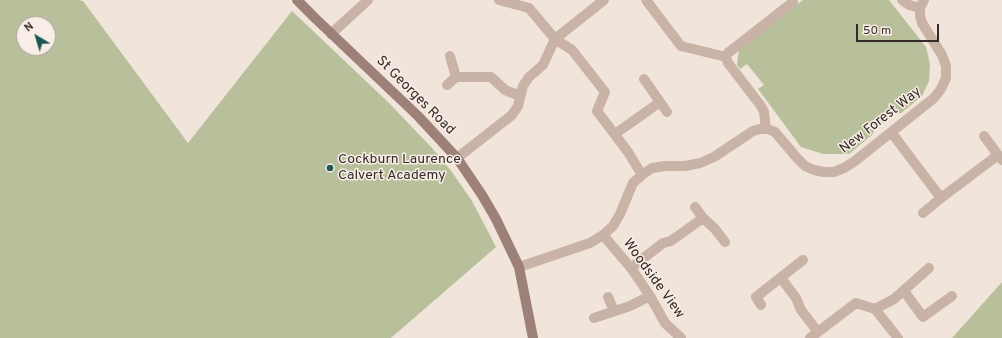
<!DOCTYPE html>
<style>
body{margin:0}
#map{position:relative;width:1002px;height:338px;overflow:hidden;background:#f1e4da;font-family:Overpass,sans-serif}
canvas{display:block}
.north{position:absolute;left:16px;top:16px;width:40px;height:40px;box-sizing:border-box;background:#f9eee7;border:1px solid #aba09a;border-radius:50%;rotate:322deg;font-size:11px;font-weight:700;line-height:16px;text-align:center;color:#352a27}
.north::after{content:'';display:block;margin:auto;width:14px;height:18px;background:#1d5653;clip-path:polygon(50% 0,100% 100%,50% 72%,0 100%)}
.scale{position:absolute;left:856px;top:24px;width:83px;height:18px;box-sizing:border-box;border:2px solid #352a27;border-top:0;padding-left:5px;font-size:12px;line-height:14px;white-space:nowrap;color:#352a27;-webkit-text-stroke:3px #f9eee7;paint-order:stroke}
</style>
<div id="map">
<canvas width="1002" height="338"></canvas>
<div class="north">N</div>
<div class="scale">50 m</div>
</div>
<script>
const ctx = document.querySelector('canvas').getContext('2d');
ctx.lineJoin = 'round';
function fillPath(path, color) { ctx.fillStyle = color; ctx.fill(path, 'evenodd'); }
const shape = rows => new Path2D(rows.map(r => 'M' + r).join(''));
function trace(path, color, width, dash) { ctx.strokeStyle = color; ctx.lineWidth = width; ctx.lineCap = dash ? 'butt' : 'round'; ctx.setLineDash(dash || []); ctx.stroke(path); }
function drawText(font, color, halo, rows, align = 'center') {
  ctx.font = font + ' Overpass,sans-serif'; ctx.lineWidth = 3; ctx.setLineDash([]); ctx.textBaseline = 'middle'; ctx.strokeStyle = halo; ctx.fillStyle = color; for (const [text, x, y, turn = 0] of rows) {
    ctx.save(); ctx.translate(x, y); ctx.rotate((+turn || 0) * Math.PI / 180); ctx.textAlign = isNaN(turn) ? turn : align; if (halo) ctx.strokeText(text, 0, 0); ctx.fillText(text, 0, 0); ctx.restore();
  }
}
const green = shape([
 [0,0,78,0,83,1,188,143,292,11,389,103,432,148,452,172,472,201,496,247,391,338,0,338],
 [24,24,48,24,48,48,24,48],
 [803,0,889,0,926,47,930,64,929,81,922,96,901,113,893,114,875,129,872,135,849,154,823,154,801,147,758,89,764,85,747,64,740,69,737,65,739,49],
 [1002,282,1002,338,952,338]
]);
const street = shape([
 [499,0,529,8,555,39,572,50,605,92,597,111,628,152,642,175],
 [646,0,681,46,726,57,728,63,761,106,764,112,766,129],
 [902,0,909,5,920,8],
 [331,34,368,0],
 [450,56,456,77],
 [726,57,728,53,793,2],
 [447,85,456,77,491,77,505,90,520,96],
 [660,102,667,112],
 [891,132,941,198,923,213],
 [615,134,660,102,644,79],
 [984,136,998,155],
 [457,158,512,115,518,106,523,86,529,77,543,65,555,39,604,0],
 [941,198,998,155,1002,160],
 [695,207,703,218,715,229,725,242],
 [603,235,631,268,650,296,665,323,681,338],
 [519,267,590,243,603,235,613,226,620,214,633,183,642,175,652,168,665,166,685,166,700,163,714,157,753,131,760,129,768,129,775,132,797,158,805,166,814,170,824,172,834,172,844,168,855,161,934,98,941,89,946,78,946,66,942,55,922,23,920,16,920,8,924,0],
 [631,268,663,243,671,241,703,218],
 [781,278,796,298,801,310,818,332],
 [904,291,923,317,952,296],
 [608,297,614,311],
 [761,305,756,297,803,260],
 [875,309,894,299,929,268],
 [594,318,630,306,650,296],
 [810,338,856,303,875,309,898,338]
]);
const secondary = shape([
 [297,0,316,19,418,116,457,158,482,195,496,219,519,267,533,338]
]);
const markers = [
 [330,168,4,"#1d5653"]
];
const streetNames = [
 ["St Georges Road",415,96,45],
 ["New Forest Way",881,121,-38],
 ["Woodside View",653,279,54]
];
const poiNames = [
 ["Cockburn Laurence",338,160],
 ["Calvert Academy",338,176]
];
fillPath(green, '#b8c09b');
trace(street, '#c9b2a6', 10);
trace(secondary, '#9d8178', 10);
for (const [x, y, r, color] of markers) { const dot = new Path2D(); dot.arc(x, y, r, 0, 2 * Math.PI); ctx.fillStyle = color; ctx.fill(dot); trace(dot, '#f9eee7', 1.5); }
drawText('14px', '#352a27', '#f9eee7', streetNames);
drawText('14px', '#352a27', '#f9eee7', poiNames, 'left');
</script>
